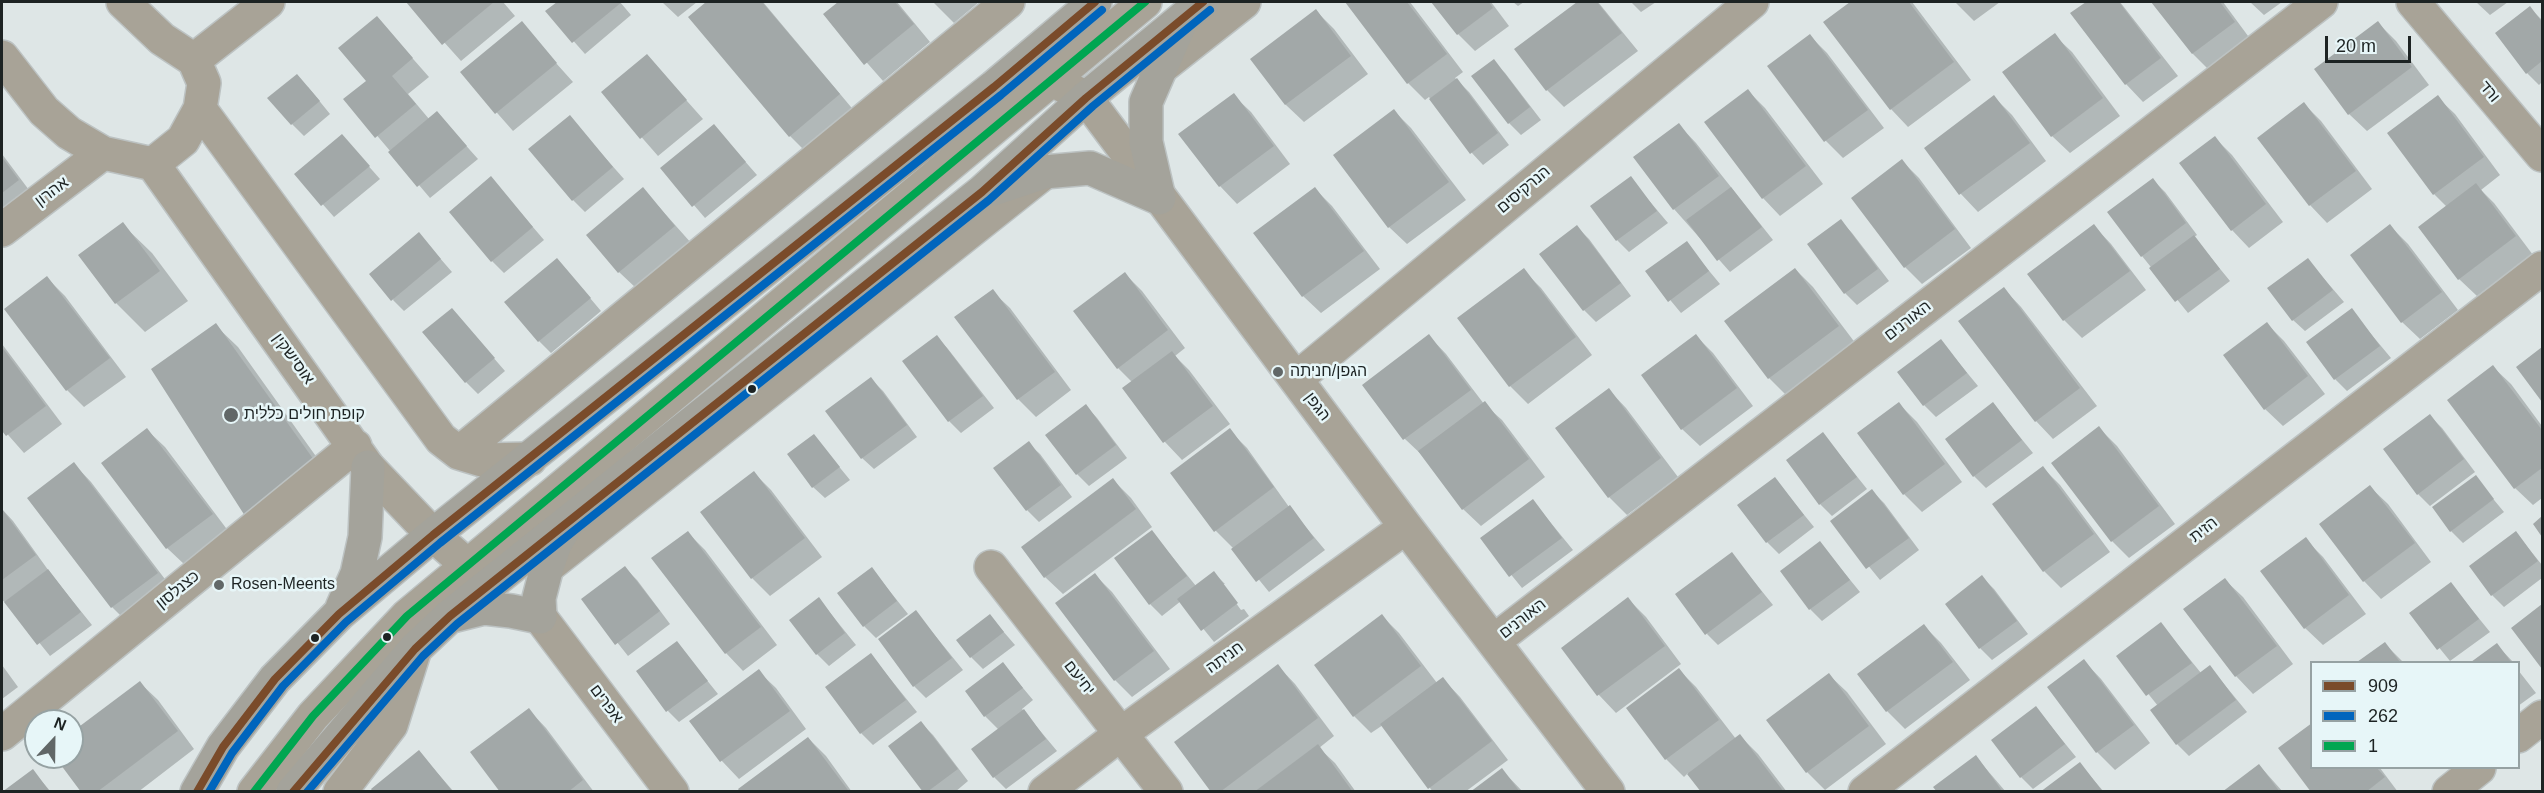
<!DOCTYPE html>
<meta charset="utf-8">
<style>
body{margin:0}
#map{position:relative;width:2544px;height:793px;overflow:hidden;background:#dee6e6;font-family:Helvetica,sans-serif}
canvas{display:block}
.frame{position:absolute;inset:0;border:3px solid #1d2323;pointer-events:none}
.legend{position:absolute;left:2310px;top:661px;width:210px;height:108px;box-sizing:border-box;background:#e7f6f8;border:2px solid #96a2a3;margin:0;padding:8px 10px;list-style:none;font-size:18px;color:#1d2323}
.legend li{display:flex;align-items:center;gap:12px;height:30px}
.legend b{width:30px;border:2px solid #96a2a3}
.north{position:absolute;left:24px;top:709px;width:60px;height:60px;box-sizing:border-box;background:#e7f6f8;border:2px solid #96a2a3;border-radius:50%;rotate:22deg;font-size:16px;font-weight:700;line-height:24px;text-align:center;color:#1d2323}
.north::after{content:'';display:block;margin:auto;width:21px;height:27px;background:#616767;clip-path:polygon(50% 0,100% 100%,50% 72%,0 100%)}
.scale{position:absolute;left:2325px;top:36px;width:86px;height:27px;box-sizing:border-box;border:3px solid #1d2323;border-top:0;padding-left:8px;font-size:18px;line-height:21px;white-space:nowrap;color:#1d2323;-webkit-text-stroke:4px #e7f6f8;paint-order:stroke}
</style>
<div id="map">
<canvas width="2544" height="793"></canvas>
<div class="frame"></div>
<ul class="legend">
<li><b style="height:8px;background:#7a4b2a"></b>909</li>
<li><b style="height:8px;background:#0065bd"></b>262</li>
<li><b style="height:8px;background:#00a651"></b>1</li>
</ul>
<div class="north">N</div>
<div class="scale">20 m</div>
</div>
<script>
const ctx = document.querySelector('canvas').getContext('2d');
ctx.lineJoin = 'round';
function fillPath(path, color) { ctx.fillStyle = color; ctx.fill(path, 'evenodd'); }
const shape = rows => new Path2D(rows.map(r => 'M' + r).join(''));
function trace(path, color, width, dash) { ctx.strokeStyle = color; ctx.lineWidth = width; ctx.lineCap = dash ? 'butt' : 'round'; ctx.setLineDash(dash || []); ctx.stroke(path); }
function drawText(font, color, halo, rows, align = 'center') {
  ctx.font = font + ' Helvetica,"Noto Sans Hebrew",sans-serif'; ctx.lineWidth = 5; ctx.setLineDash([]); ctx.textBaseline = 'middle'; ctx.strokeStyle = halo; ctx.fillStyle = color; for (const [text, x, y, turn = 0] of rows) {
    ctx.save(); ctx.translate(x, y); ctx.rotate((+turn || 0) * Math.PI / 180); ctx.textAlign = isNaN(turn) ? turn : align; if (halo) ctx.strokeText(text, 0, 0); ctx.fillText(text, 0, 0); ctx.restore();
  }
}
const shadow = shape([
 [408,2,503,2,515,16,461,61],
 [559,2,620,2,631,15,585,54,547,11],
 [662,2,697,2,678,17],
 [709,2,763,2,856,113,807,153,790,136,690,17],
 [840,2,897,2,930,42,883,81,825,15],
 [933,2,979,2,954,23],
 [1347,2,1410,2,1463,72,1455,78,1469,92,1509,145,1483,165,1472,153,1429,97,1425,100,1408,83],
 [1433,2,1491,2,1509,26,1475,51,1458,34],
 [1513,2,1524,2,1518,6],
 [1580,2,1598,2,1638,51,1564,107,1547,90,1516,49],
 [1631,2,1656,2,1641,12],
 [1853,2,1912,2,1971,80,1908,127,1891,109,1825,23],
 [1955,2,2000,2,1974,21],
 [2088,2,2120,2,2178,76,2143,102,2126,84,2072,13],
 [2153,2,2223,2,2251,40,2210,71,2193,54],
 [2250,2,2282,2,2264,15],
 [2476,2,2508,2,2490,15],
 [2530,8,2542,20,2542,82,2539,85,2527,73],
 [1316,11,1334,29,1368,74,1304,122,1286,105,1252,59],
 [377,18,429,77,408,94,429,119,437,113,478,159,430,198,346,99,368,81],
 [2378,23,2396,41,2429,85,2367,131,2349,114],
 [521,24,573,82,513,131,462,73],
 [2054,35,2072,52,2120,116,2070,153,2052,136],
 [1810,36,1827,53,1884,128,1843,158,1826,141,1769,66],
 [647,56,703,119,658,156,603,93],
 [1493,61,1505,73,1541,120,1521,135,1509,123],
 [308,87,330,114,304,136,292,124],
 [1748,91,1765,108,1823,184,1780,216,1763,198],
 [1233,95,1251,112,1290,164,1237,204,1220,186,1180,134],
 [1994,97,2012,115,2046,161,1978,212,1961,194,1926,148],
 [2437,97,2455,114,2500,175,2481,190,2494,203,2533,255,2477,296,2459,279,2447,207,2434,194],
 [2304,104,2321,121,2372,189,2327,223,2310,205],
 [1394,111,1411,128,1466,200,1407,244,1389,227],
 [569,117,624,179,585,212,573,200],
 [1679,125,1696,143,1773,240,1730,272,1674,209],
 [714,126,757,175,705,218,663,169],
 [342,136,380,179,334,217,296,174],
 [2215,138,2232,155,2283,222,2249,248,2232,230],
 [2,154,35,198,2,224],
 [1902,161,1919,178,1971,248,1922,284,1905,267],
 [491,178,544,240,504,273,492,261],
 [1630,178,1668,223,1629,252,1617,240],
 [2153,180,2165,192,2197,235,2194,237,2230,281,2188,313,2142,256],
 [643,189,692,244,637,289,619,272],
 [1315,189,1332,206,1380,269,1321,313,1303,296],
 [1841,221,1852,233,1889,281,1857,305,1845,293,1809,245],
 [122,224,152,253,188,301,145,332,116,303,80,255],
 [2094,226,2111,244,2146,290,2082,338,2064,320,2029,274],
 [2390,226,2408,244,2458,310,2420,339,2402,322],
 [1577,227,1589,239,1631,296,1596,322,1584,310,1542,254],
 [419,234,452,272,404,311,393,300],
 [1686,243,1720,284,1681,313,1647,272],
 [2308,260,2344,302,2305,331,2293,320],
 [1795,269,1813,287,1856,344,1787,396,1769,378,1726,321],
 [1523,270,1541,288,1592,355,1528,404,1510,386,1459,318],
 [568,272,601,311,551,353,539,341],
 [1125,274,1142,291,1185,348,1175,356,1189,370,1230,424,1182,460,1165,442,1124,388,1132,382,1118,368],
 [47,278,65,296,126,377,84,407,67,390],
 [2004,289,2021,307,2097,406,2053,439,2036,421],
 [992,291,1010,308,1071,390,1036,417,1018,399,956,318],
 [452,310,505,371,478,394,466,382],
 [2351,310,2391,358,2347,391,2335,379],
 [2267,324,2284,341,2325,394,2283,426,2265,409],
 [215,325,238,347,335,483,268,537],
 [1429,336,1446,354,1484,404,1502,420,1545,477,1481,526,1463,509,1423,456,1405,439,1364,385],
 [1696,336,1713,353,1753,406,1700,446,1682,429],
 [937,337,948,349,994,408,961,433,949,421,904,361],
 [1941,341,1978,386,1936,417,1924,405],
 [2,344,62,424,24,453,2,428],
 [2542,348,2542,400,2518,367],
 [2493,367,2511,384,2542,426,2542,498,2533,505,2515,488],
 [871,379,883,391,917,437,874,469,862,458],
 [1609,390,1626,408,1678,477,1627,515,1609,497,1558,429],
 [1899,404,1917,422,1962,482,1922,512,1904,494,1859,434],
 [1993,404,2033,453,1986,488,1974,476],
 [1086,406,1097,418,1127,458,1089,486,1077,474],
 [2430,416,2442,428,2475,472,2430,506,2418,494],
 [2099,428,2117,446,2175,524,2129,558,2112,541],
 [147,430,165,447,229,532,185,565,167,548],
 [1229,430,1247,448,1289,507,1325,550,1269,592,1234,549,1216,531,1172,473],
 [1823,434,1867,489,1832,516,1820,504],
 [814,436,850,480,825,498,813,487],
 [1028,443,1040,454,1072,497,1039,522,1027,510],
 [74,464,91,482,174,591,129,624,112,607],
 [2043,468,2060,485,2110,552,2061,588,2044,571],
 [754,473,771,490,822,557,770,596,752,578,702,512],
 [2475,477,2504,512,2463,543,2451,531],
 [1775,479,1814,527,1779,554,1767,542],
 [1113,480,1131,498,1152,527,1063,594,1045,577],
 [2370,487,2388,504,2431,562,2381,599,2364,581],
 [1872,491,1884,503,1919,550,1880,580,1832,521],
 [1533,501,1573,550,1522,588,1482,539],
 [2,509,13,521,51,574,92,625,50,656,9,605,2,600],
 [1152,532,1196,586,1214,573,1225,584,1222,584,1241,610,1244,609,1249,616,1214,642,1181,601,1162,616,1150,604,1116,558],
 [688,533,705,550,777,645,743,671,726,653],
 [2516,533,2542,565,2542,578,2504,607,2492,595],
 [2305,539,2323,557,2366,614,2323,645,2305,628],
 [1820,543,1860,592,1822,621,1810,609],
 [1732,554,1773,605,1718,645,1707,634],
 [625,568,637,580,670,624,628,656,583,599],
 [872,569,908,614,876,638,864,626],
 [1095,575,1112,592,1170,669,1132,697,1115,680],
 [1982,577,1994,589,2028,634,1992,660,1980,648,1947,604],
 [2225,580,2243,597,2293,664,2253,694,2236,676],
 [2451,584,2490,632,2450,661,2411,613],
 [819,599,856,645,829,666,817,654],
 [1628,599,1646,617,1681,664,1616,713,1599,695,1563,648],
 [2542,606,2542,666,2514,628],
 [916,612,963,670,926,698,914,686],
 [990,616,1015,645,983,669,971,657],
 [1382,616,1399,633,1437,683,1443,679,1460,697,1508,760,1465,792,1433,792,1383,725,1371,733,1354,716],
 [2161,624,2201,673,2210,667,2247,712,2189,756,2177,744,2158,706,2118,656],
 [1924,626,1941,643,1970,680,1905,729,1887,711,1859,674],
 [677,643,718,694,679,722,668,711],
 [2385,644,2403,662,2360,662],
 [2497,645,2513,662,2474,662],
 [871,655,917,712,873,745,861,733,827,688],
 [2084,661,2101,679,2150,743,2115,770,2097,752,2049,688],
 [1003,664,1033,700,1022,709,1057,751,1006,789,994,777,999,730,985,716],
 [2,665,18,687,2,699],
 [1278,666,1295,684,1334,736,1319,748,1335,763,1356,792,1213,792],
 [1679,670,1696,687,1736,739,1740,736,1758,754,1787,792,1702,792,1688,773,1684,777,1666,759,1628,708],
 [2518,670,2536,693,2518,706],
 [758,671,776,688,806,729,739,779,722,761,691,721],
 [1829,675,1847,692,1886,744,1825,790,1807,772,1768,720],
 [140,683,158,700,194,749,138,792,83,792,57,757,72,757,72,734],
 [2036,708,2076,757,2033,789,2021,777],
 [529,710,546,728,594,792,502,792],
 [921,723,933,735,968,781,955,792,925,792],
 [808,738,826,756,852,792,742,792],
 [2280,748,2312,768,2380,768,2398,792,2313,792],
 [419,752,454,792,375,792],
 [1976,757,2006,792,1938,792],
 [2080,764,2104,792,2042,792],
 [2259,765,2283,792,2226,792],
 [1502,770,1523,792,1473,792],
 [33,771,51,792,5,792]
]);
const building = shape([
 [406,2,494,2,442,45],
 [557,2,622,2,572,43,545,11],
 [706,2,762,2,840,94,789,137,688,17],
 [838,2,895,2,914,24,864,65,823,14],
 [1345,2,1407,2,1447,54,1407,84],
 [1431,2,1489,2,1493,8,1457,35],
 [1577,2,1597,2,1622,33,1546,91,1514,49],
 [1850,2,1909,2,1954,62,1890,110,1823,22],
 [2086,2,2119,2,2161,58,2125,85,2070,13],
 [2151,2,2220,2,2235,22,2192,54],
 [2530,6,2542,22,2542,61,2526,74,2495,33],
 [1316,9,1351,56,1285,105,1250,59],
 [377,16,413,58,392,76,416,104,375,138,343,99,366,81,338,48],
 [522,21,557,63,495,114,460,72],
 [2378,21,2412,67,2348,115,2314,69],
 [2055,33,2103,98,2051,137,2002,72],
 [1810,34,1868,110,1824,142,1767,66],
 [647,54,687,100,640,139,601,92],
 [1494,59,1530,107,1508,124,1471,76],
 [297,74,320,101,291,125,267,98],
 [1457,78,1498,133,1470,154,1429,99],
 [1748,89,1806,166,1762,199,1704,122],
 [1234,93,1274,146,1219,187,1178,134],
 [1994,95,2030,143,1959,195,1924,148],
 [2438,95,2484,157,2433,195,2387,133],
 [2304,102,2356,171,2309,206,2257,138],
 [1394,109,1449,182,1388,228,1333,155],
 [437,111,467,146,417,187,388,152],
 [570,115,613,167,572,201,528,149],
 [1679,123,1719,176,1673,210,1633,157],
 [714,124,746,162,692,207,660,168],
 [342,134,370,166,321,206,294,174],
 [2215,136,2266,204,2231,231,2179,163],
 [2,157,19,180,2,193],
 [1902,159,1955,229,1904,268,1851,198],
 [491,176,533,227,491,262,449,212],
 [1631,176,1657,211,1616,241,1590,206],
 [2153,178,2186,223,2141,257,2107,212],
 [2476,183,2516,236,2458,280,2418,227],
 [643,187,675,226,618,273,586,235],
 [1315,187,1364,251,1302,297,1253,233],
 [1731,187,1762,227,1717,261,1686,220],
 [1841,219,1878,269,1844,294,1807,244],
 [123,222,160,271,115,304,78,255],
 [2094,224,2130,271,2063,321,2027,274],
 [2390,224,2442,292,2401,323,2350,255],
 [1577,225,1621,283,1583,311,1539,254],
 [419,232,441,259,391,301,369,274],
 [2194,235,2220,269,2175,302,2149,268],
 [1687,241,1709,271,1668,302,1645,271],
 [557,258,591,298,538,342,504,302],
 [2308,258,2333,290,2292,321,2267,288],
 [1524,268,1576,337,1509,387,1457,318],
 [1795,268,1839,326,1768,379,1724,321],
 [1125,272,1168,330,1117,369,1073,311],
 [47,276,110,358,66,391,4,309],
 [2004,287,2080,388,2035,422,1958,321],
 [993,289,1055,372,1017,400,954,317],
 [452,308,495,358,465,383,422,332],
 [2352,308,2380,346,2334,380,2306,342],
 [2267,322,2308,376,2264,410,2223,355],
 [216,323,314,460,245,516,151,369],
 [1429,334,1471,390,1403,440,1362,385],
 [1696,334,1737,388,1681,430,1641,375],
 [937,335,983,396,948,422,902,361],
 [1941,339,1967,373,1923,406,1897,372],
 [2,347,46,406,6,436,2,431],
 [2542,347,2542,402,2516,367],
 [1172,351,1213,406,1163,443,1122,388],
 [2493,365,2542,430,2542,468,2514,489,2447,400],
 [871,377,907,425,861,459,825,411],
 [1609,388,1661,458,1608,498,1555,428],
 [1485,401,1529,459,1462,510,1418,451],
 [1899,402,1945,464,1903,495,1857,433],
 [1993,402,2022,440,1973,477,1945,439],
 [1086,404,1116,445,1076,475,1045,435],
 [2430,414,2464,459,2417,495,2383,449],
 [2099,426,2159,506,2111,542,2051,463],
 [147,428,213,514,166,549,101,463],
 [1230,428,1274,487,1214,532,1170,473],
 [1823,432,1857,477,1819,505,1786,460],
 [814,434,840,467,812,488,787,454],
 [1029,441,1061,485,1026,511,993,468],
 [74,462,158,573,111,608,27,498],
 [2043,466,2094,534,2043,572,1992,504],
 [754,471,805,538,751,579,700,512],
 [2476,475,2494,499,2450,532,2432,507],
 [1775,477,1804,515,1766,543,1737,505],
 [1113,478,1136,509,1044,578,1021,547],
 [2370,485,2415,543,2363,582,2319,524],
 [1872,489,1909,538,1866,569,1830,521],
 [1533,499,1562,538,1509,577,1480,538],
 [1290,505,1314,538,1256,582,1231,549],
 [2,509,36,555,2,580],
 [2542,516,2542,537,2533,524],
 [1152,530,1187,576,1149,605,1114,558],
 [688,531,761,627,725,654,651,558],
 [2516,531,2538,561,2491,596,2469,566],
 [2306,537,2349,595,2304,629,2260,571],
 [1820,541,1850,580,1809,610,1780,571],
 [1732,552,1762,592,1705,635,1675,594],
 [625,566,660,611,615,645,581,599],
 [872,567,897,601,863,627,837,593],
 [48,569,81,612,37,645,4,602],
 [1214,571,1238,603,1201,631,1177,599],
 [1095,573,1154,651,1114,681,1055,603],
 [1982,575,2017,621,1979,649,1945,604],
 [2225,578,2277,646,2235,677,2183,609],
 [2451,582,2479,619,2437,650,2409,613],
 [819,597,845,633,816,655,789,620],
 [1628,597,1665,646,1597,696,1561,648],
 [2542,604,2542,669,2511,628],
 [916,610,952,658,913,687,878,639],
 [990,614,1004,632,970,658,956,640],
 [1382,614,1421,666,1353,717,1314,665],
 [2161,622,2192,663,2146,696,2116,656],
 [1924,624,1953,662,1886,712,1857,674],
 [677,641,708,681,666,712,636,671],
 [2385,642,2400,662,2357,662],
 [2497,643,2511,662,2471,662],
 [871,653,906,700,860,734,825,687],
 [2084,659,2134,725,2096,753,2047,687],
 [1003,662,1023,688,984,717,965,691],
 [1278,664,1318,718,1220,792,1211,792,1174,742],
 [2210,665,2236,700,2176,745,2150,710],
 [1679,668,1719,720,1665,760,1626,708],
 [759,669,790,711,720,762,689,721],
 [1829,673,1869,726,1806,773,1766,720],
 [1443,677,1492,741,1428,789,1380,724],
 [140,681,178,731,97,792,81,792,55,757,72,757,72,732],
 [2036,706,2065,744,2020,778,1991,740],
 [529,708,583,780,568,792,500,792,470,752],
 [1024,709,1046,739,993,778,971,749],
 [921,721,958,769,927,792,923,792,888,746],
 [2312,723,2312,768,2377,768,2385,777,2366,792,2311,792,2278,748],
 [1740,734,1784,792,1701,792,1687,774],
 [808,737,848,790,846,792,740,792,738,789],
 [1318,744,1353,792,1254,792],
 [419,750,453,792,373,792,371,789],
 [1976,755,2003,792,1937,792,1933,787],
 [2080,762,2103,792,2040,792],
 [2259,764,2280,792,2222,792],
 [1502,768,1520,792,1470,792],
 [33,769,50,792,2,792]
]);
const minor = shape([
 [2413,2,2542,155],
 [2,57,44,111,69,133,103,153,153,164,183,140,200,109,204,83,194,60,162,39,123,2],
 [194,60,268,2],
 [1159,69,1244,2],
 [1060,84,1086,98,1406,527,1608,792],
 [200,109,441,439,459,453,482,460,530,459],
 [153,164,368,467,433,535,467,565,488,567],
 [2,230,103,153],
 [1296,379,1752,2],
 [459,453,1008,2],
 [547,567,1041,175],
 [991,567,1166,792],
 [540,617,672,792],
 [1494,641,2321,2],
 [2,734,355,446],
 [2518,736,2542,717],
 [254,792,313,716,407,616,1145,2],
 [340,792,391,725,415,649],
 [1045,792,1122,733,1406,527],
 [1865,792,2542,268],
 [2449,792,2479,768]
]);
const highway = shape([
 [993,189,1044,172,1090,168,1159,198],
 [1159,198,1146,142,1146,102,1179,26],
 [342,608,357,574,365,537,368,467],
 [452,616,484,608,511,611,540,617,539,598,547,567,555,544,565,527],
 [197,792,223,747,275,679,339,614,433,535,994,87,1095,2],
 [293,792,415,649,450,616,982,192,1086,98,1203,2]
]);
const bus1 = shape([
 [197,792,223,747,275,679,339,614,433,535,994,87,1095,2],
 [293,792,415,649,450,616,982,192,1086,98,1203,2]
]);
const bus2 = shape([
 [209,792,232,753,283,686,346,622,440,543,1001,95,1102,10],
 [307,792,423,656,457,624,989,200,1093,106,1210,10]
]);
const bus3 = shape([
 [254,792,313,716,407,616,1145,2]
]);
const markers = [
 [1278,372,6,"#616767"],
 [752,389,5,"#1d2323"],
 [231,415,8,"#616767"],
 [219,585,6,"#616767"],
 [387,637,5,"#1d2323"],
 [315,638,5,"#1d2323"]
];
const streetNames = [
 ["ורד",2489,92,50],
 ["הנרקיסים",1524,190,-40],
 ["אהרון",52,192,-37],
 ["האורנים",1908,321,-38],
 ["אוסישקין",293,359,54],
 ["הגפן",1317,407,53],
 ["הזית",2204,530,-38],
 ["כצנלסון",178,590,-39],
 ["האורנים",1523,619,-38],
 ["חניתה",1225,658,-36],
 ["יחיעם",1079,678,52],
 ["אפרים",606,704,53]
];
const poiNames = [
 ["הגפן/חניתה",1290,372],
 ["קופת חולים כללית",244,415],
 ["Rosen-Meents",231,585]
];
fillPath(shadow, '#0003');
fillPath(building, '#a2a8a8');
trace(minor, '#bcc2c2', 36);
trace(highway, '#bcc2c2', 36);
trace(minor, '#a8a397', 33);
trace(highway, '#a4a39b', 33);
trace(bus1, '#7a4b2a', 8);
trace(bus2, '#0065bd', 8);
trace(bus3, '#00a651', 8);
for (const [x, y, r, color] of markers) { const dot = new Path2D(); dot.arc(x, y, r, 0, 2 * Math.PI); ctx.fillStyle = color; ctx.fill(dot); trace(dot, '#e7f6f8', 2); }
drawText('16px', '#1d2323', '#e7f6f8', streetNames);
drawText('16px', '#1d2323', '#e7f6f8', poiNames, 'left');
</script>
